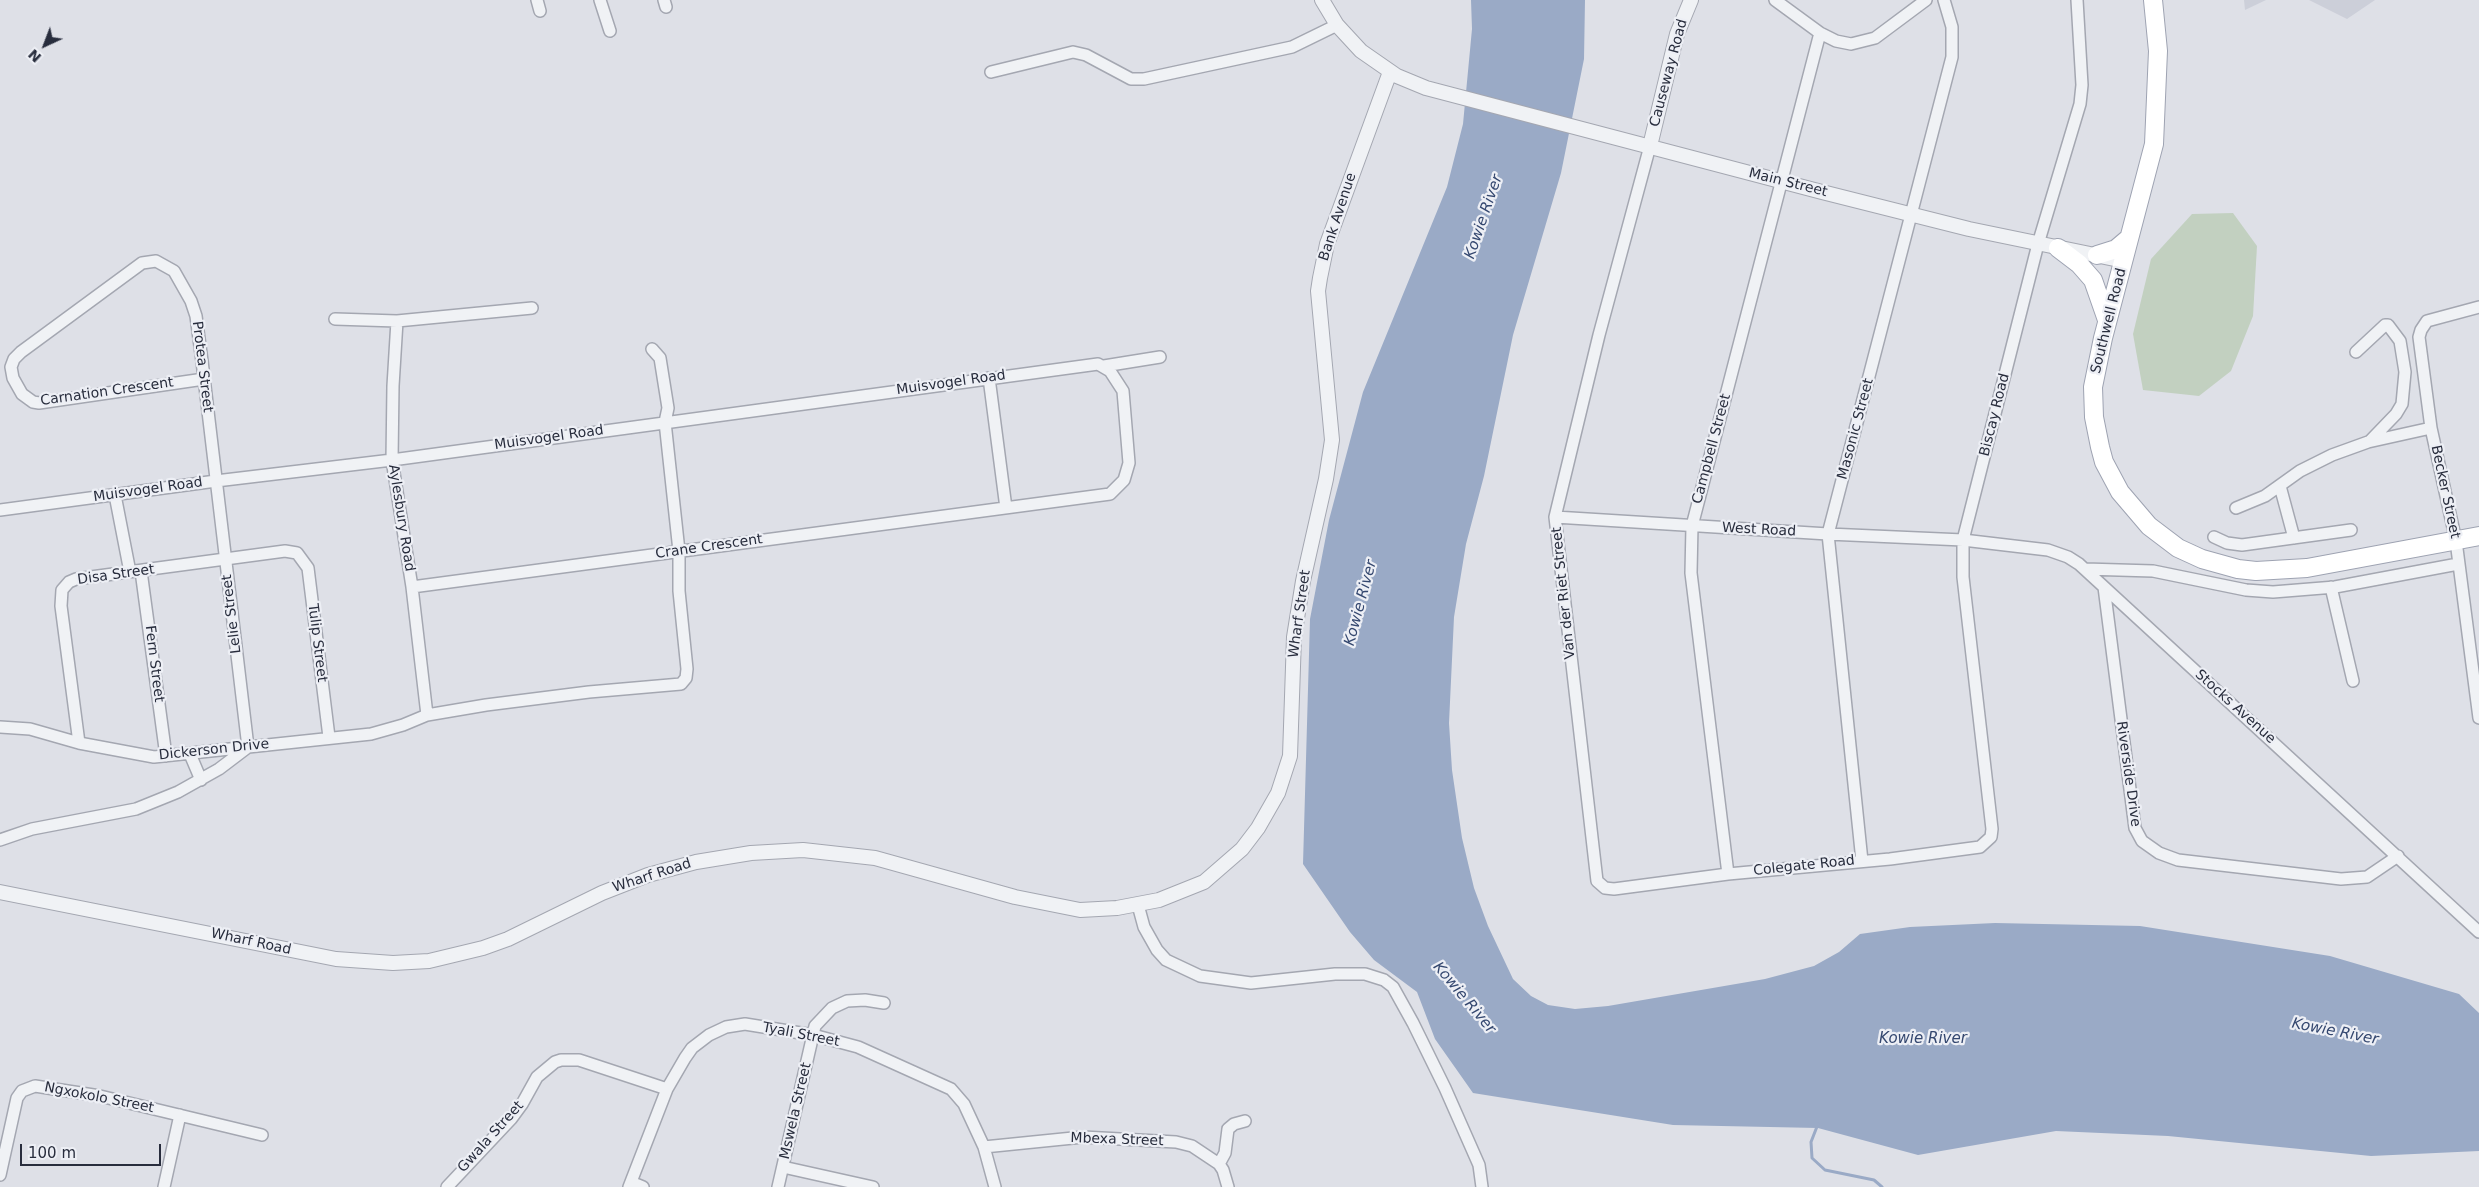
<!DOCTYPE html>
<style>
body{margin:0}
#map{position:relative;width:2479px;height:1187px;overflow:hidden;background:#dee0e7;font-family:"DejaVu Sans",sans-serif}
canvas{display:block}
.north{position:absolute;left:20px;top:20px;width:50px;height:50px;-webkit-text-stroke:4px #edeff5;paint-order:stroke;rotate:223deg;font-size:14px;font-weight:700;line-height:20px;text-align:center;color:#282d3d}
.north::after{content:'';display:block;margin:auto;width:18px;height:22px;background:#282d3d;clip-path:polygon(50% 0,100% 100%,50% 72%,0 100%)}
.scale{position:absolute;left:20px;top:1144px;width:141px;height:22px;box-sizing:border-box;border:2px solid #282d3d;border-top:0;padding-left:6px;font-size:15px;line-height:18px;white-space:nowrap;color:#282d3d;-webkit-text-stroke:4px #edeff5;paint-order:stroke}
</style>
<div id="map">
<canvas width="2479" height="1187"></canvas>
<div class="north">N</div>
<div class="scale">100 m</div>
</div>
<script>
const ctx = document.querySelector('canvas').getContext('2d');
ctx.lineJoin = 'round';
function fillPath(path, color) { ctx.fillStyle = color; ctx.fill(path, 'evenodd'); }
const shape = rows => new Path2D(rows.map(r => 'M' + r).join(''));
function trace(path, color, width, dash) { ctx.strokeStyle = color; ctx.lineWidth = width; ctx.lineCap = dash ? 'butt' : 'round'; ctx.setLineDash(dash || []); ctx.stroke(path); }
function drawText(font, color, halo, rows, align = 'center') {
  ctx.font = font + ' "DejaVu Sans",sans-serif'; ctx.lineWidth = 4.5; ctx.setLineDash([]); ctx.textBaseline = 'middle'; ctx.strokeStyle = halo; ctx.fillStyle = color; for (const [text, x, y, turn = 0] of rows) {
    ctx.save(); ctx.translate(x, y); ctx.rotate((+turn || 0) * Math.PI / 180); ctx.textAlign = isNaN(turn) ? turn : align; if (halo) ctx.strokeText(text, 0, 0); ctx.fillText(text, 0, 0); ctx.restore();
  }
}
const built = shape([
 [2244,0,2266,0,2245,10],
 [2309,0,2375,0,2347,19]
]);
const green = shape([
 [2233,213,2257,246,2253,316,2231,371,2199,396,2143,390,2133,334,2151,259,2192,214]
]);
const water = shape([
 [1471,0,1585,0,1584,59,1561,173,1513,335,1484,476,1466,544,1454,617,1449,723,1452,770,1462,838,1474,888,1488,926,1513,979,1531,996,1548,1005,1575,1009,1608,1006,1765,979,1814,966,1839,952,1860,934,1910,927,1995,923,2140,926,2330,956,2459,994,2479,1013,2479,1151,2371,1156,2168,1136,2056,1131,1918,1155,1818,1128,1673,1125,1473,1093,1435,1039,1417,992,1374,960,1350,932,1303,864,1310,619,1329,520,1363,392,1447,187,1463,124,1472,29]
]);
const stream = shape([
 [1818,1124,1811,1142,1812,1158,1825,1170,1874,1180,1882,1187]
]);
const minor = shape([
 [537,0,540,11],
 [600,0,610,31],
 [664,0,666,7],
 [1775,0,1820,33,1836,41,1851,44,1875,38,1926,0],
 [991,72,1073,52,1086,55,1131,79,1144,79,1292,47,1337,25],
 [1650,146,1599,335,1555,517,1597,881,1605,888,1614,889,1728,874,1890,859,1980,847,1991,837,1992,829,1963,577,1963,540,2038,244,2080,104,2082,85,2077,0],
 [2479,307,2427,321,2421,330,2419,337,2431,428,2456,541,2479,718],
 [335,319,397,321,532,308],
 [397,321,393,386,392,460,412,587,427,715],
 [2356,352,2385,325,2388,325,2400,341,2405,372,2402,404,2396,414,2370,441],
 [1104,366,1160,357],
 [989,378,1006,508],
 [204,379,39,403,33,402,22,394,13,378,11,367,14,359,21,352,142,263,156,261,174,271,191,301,196,316,202,361,248,747],
 [2280,486,2294,538],
 [115,495,130,572],
 [2236,508,2265,496,2300,471,2332,455,2368,442,2431,428],
 [0,510,216,481,392,460,1098,364,1110,371,1123,391,1129,463,1124,480,1110,494,412,587],
 [1555,517,1828,534,1963,540,2048,550,2068,557,2079,564,2479,932],
 [2214,537,2227,543,2242,545,2351,530],
 [2085,569,2153,571,2246,590,2273,592,2335,587,2458,564],
 [141,571,166,756],
 [2104,587,2135,828,2142,841,2159,853,2178,860,2341,879,2367,877,2398,856],
 [2331,587,2353,681],
 [0,727,30,729,79,743,154,757,371,734,403,725,427,715,486,705,589,692,681,684,686,678,687,669,679,591,679,551,665,422,668,408,660,358,652,349],
 [79,743,61,606,62,590,69,582,76,579,285,551,297,553,308,568,329,737],
 [190,754,201,780],
 [0,840,32,829,136,809,178,792,219,769,248,747],
 [1862,861,1828,534,1952,57,1952,27,1944,0],
 [1728,874,1691,573,1692,526,1820,33],
 [1138,905,1144,927,1157,950,1166,960,1200,976,1251,983,1335,974,1365,974,1384,980,1393,987,1413,1023,1445,1088,1479,1165,1482,1187],
 [984,1147,1083,1137,1176,1142,1192,1146,1219,1164,1223,1170,1228,1187],
 [1219,1164,1225,1153,1228,1129,1234,1124,1245,1121],
 [783,1167,873,1187],
 [0,1175,17,1098,22,1091,35,1086,100,1096,262,1135],
 [631,1182,643,1187],
 [164,1187,180,1115],
 [447,1187,511,1119,522,1104,537,1077,555,1062,561,1060,579,1060,667,1089],
 [629,1187,667,1089,685,1058,692,1048,709,1035,726,1027,745,1024,813,1035,858,1047,951,1089,964,1104,984,1147,995,1187],
 [778,1187,815,1026,832,1008,847,1001,865,1000,884,1003]
]);
const tertiary = shape([
 [1322,0,1337,25,1361,51,1397,76,1426,88,1822,192,1969,229,2124,261],
 [1650,146,1677,34,1691,0],
 [0,892,336,959,393,963,429,961,483,948,508,939,602,893,648,875,696,862,751,853,803,850,875,858,1015,897,1080,910,1117,908,1159,900,1204,882,1242,849,1258,828,1278,793,1290,756,1294,637,1303,581,1326,479,1332,440,1318,291,1320,278,1327,244,1390,72]
]);
const primary = shape([
 [2153,0,2158,51,2154,144,2103,338,2093,387,2094,417,2100,447,2104,462,2120,492,2149,526,2178,548,2202,559,2238,569,2256,571,2307,568,2479,536],
 [2058,248,2079,264,2093,280,2107,320],
 [2097,255,2116,249,2129,238]
]);
const streetNames = [
 ["Causeway Road",1669,73,-75],
 ["Main Street",1788,183,14],
 ["Bank Avenue",1338,217,-72],
 ["Southwell Road",2109,321,-76],
 ["Protea Street",202,367,83],
 ["Muisvogel Road",951,383,-8],
 ["Carnation Crescent",107,392,-8],
 ["Biscay Road",1995,415,-76],
 ["Masonic Street",1856,429,-75],
 ["Muisvogel Road",549,438,-8],
 ["Campbell Street",1712,449,-75],
 ["Muisvogel Road",148,490,-8],
 ["Becker Street",2445,492,78],
 ["Aylesbury Road",401,518,81],
 ["West Road",1759,530,3],
 ["Crane Crescent",709,547,-8],
 ["Disa Street",116,575,-8],
 ["Van der Riet Street",1564,593,-96],
 ["Lelie Street",232,614,-97],
 ["Wharf Street",1300,614,-82],
 ["Tulip Street",317,643,83],
 ["Fern Street",154,664,83],
 ["Stocks Avenue",2235,707,42],
 ["Dickerson Drive",214,750,-6],
 ["Riverside Drive",2128,774,82],
 ["Colegate Road",1804,866,-6],
 ["Wharf Road",652,876,-18],
 ["Wharf Road",251,942,12],
 ["Tyali Street",801,1035,11],
 ["Ngxokolo Street",99,1098,11],
 ["Mswela Street",796,1111,-77],
 ["Gwala Street",491,1137,-48],
 ["Mbexa Street",1117,1140,2]
];
const waterNames = [
 ["Kowie River",1484,217,-71],
 ["Kowie River",1361,603,-75],
 ["Kowie River",1464,998,50],
 ["Kowie River",2335,1032,11],
 ["Kowie River",1923,1039]
];
fillPath(built, '#cccfd9');
fillPath(green, '#c2d0c0');
fillPath(water, '#9aaac6');
trace(stream, '#9aaac6', 3);
trace(minor, '#a4a7b1', 14);
trace(tertiary, '#a4a7b1', 16);
trace(primary, '#9ea3b2', 20);
trace(minor, '#f0f2f5', 11);
trace(tertiary, '#f0f2f5', 14);
trace(primary, '#fff', 18);
drawText('14px', '#282d3d', '#edeff5', streetNames);
drawText('italic 15px', '#34476f', '#edeff5', waterNames);
</script>
